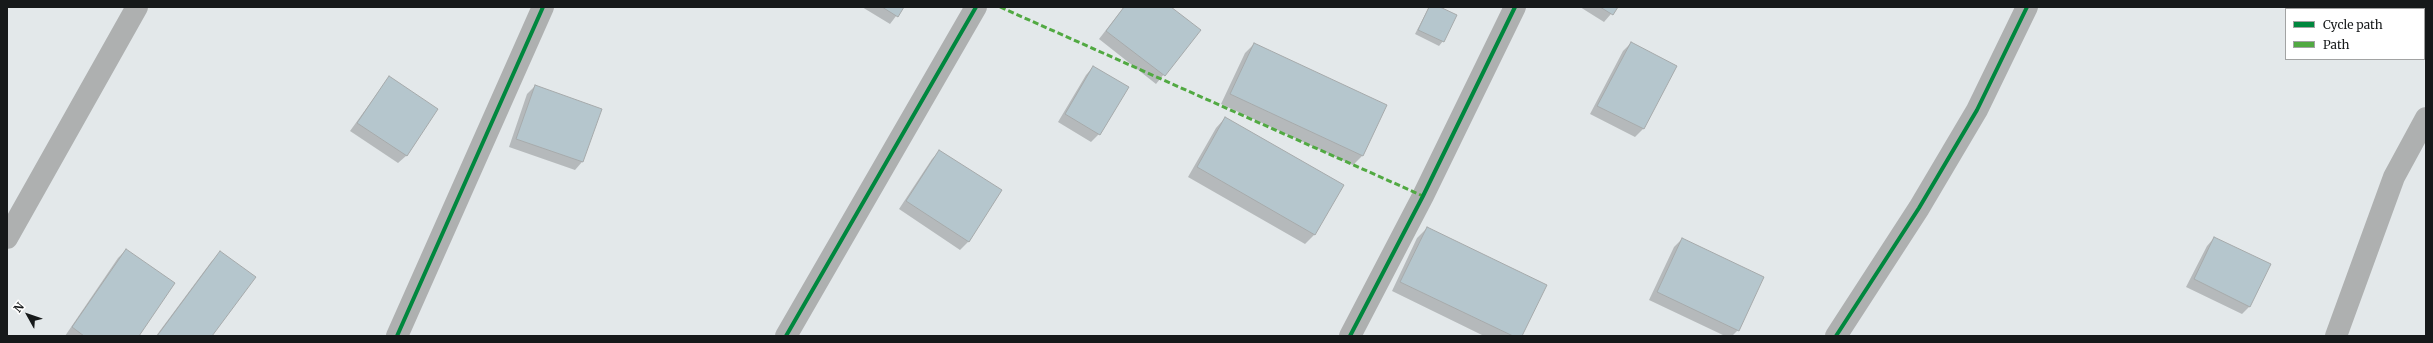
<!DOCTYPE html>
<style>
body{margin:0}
#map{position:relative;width:2433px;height:343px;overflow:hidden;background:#e3e8ea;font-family:Merriweather,serif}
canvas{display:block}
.frame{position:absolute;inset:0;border:8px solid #16191a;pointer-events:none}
.legend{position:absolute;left:2285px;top:8px;width:140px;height:52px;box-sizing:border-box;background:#fff;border:1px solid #a2a3a3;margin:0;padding:5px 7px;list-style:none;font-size:12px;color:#16191a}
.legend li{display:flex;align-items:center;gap:8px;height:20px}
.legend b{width:20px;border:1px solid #a2a3a3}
.north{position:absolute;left:8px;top:295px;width:40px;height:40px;-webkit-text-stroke:3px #fff;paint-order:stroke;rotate:310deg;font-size:11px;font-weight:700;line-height:16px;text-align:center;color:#16191a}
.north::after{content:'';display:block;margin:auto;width:14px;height:18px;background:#16191a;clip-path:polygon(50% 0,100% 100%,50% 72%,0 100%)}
</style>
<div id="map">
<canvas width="2433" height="343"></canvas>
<div class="frame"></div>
<ul class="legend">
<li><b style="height:5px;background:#00873e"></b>Cycle path</li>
<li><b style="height:5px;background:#51a942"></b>Path</li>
</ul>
<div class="north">N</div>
</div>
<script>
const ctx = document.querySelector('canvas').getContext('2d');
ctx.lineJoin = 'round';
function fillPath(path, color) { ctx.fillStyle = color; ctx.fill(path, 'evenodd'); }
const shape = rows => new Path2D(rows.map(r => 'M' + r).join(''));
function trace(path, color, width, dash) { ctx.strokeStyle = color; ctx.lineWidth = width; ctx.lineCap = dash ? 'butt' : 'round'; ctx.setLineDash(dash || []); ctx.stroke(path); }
const shadow = shape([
 [862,7,903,7,890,24],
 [1124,7,1169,7,1199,31,1156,84,1099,39],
 [1429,7,1438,7,1443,41,1439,46,1415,34],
 [1580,7,1617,7,1604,22],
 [1631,43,1676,66,1643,129,1635,137,1590,114,1623,51],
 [1254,44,1385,106,1362,156,1353,165,1221,104,1245,53],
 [1093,67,1099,134,1091,142,1058,122,1086,75],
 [389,77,437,109,406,156,398,163,350,131],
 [535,86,582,162,575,170,509,147,527,94],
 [1225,118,1343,186,1314,235,1305,244,1188,177,1216,128],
 [940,151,1001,191,968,242,960,250,899,209,932,159],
 [1427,228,1521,336,1484,336,1392,291,1417,238],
 [2214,238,2250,306,2242,314,2186,287,2207,246],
 [1682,239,1738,330,1732,336,1725,336,1649,300,1674,247],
 [126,250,138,336,65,336,118,258],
 [220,253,210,336,156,336,211,262]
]);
const building = shape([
 [882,7,904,7,898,17,882,7],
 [1124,7,1171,7,1201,30,1165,76,1106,31,1124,7],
 [1429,7,1440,7,1457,15,1444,42,1418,30,1429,7],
 [1600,7,1618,7,1613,15,1600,7],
 [1631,42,1677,66,1644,129,1597,106,1631,42],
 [1254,43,1387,105,1363,156,1230,94,1254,43],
 [1093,66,1129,87,1100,135,1065,114,1093,66],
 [389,76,438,109,407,156,357,123,389,76],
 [535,85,602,109,583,162,516,139,535,85],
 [1225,117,1344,185,1315,235,1197,167,1225,117],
 [939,150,1002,190,969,242,906,201,939,150],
 [1427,227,1547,285,1522,336,1513,336,1400,282,1427,227],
 [2214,237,2271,264,2250,307,2194,279,2214,237],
 [1682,238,1764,277,1739,331,1657,292,1682,238],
 [126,249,175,283,139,336,84,336,72,327,126,249],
 [220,251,256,277,212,336,157,336,220,251]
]);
const street = shape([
 [7,238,137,7],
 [397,336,543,7],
 [786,336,976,7],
 [1350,336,1423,196,1515,7],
 [1836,336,1919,208,1977,110,2027,7],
 [2336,336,2394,177,2426,118]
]);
const quiet = shape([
 [1000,7,1423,196]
]);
const cycleway = shape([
 [397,336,543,7],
 [786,336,976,7],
 [1350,336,1423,196,1515,7],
 [1836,336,1919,208,1977,110,2027,7]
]);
fillPath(shadow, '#0003');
fillPath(building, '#b5c6cd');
trace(building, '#a6aaab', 1);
trace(street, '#aeb0b0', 22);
trace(quiet, '#51a942', 3, [6, 3]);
trace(cycleway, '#00873e', 4);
</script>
